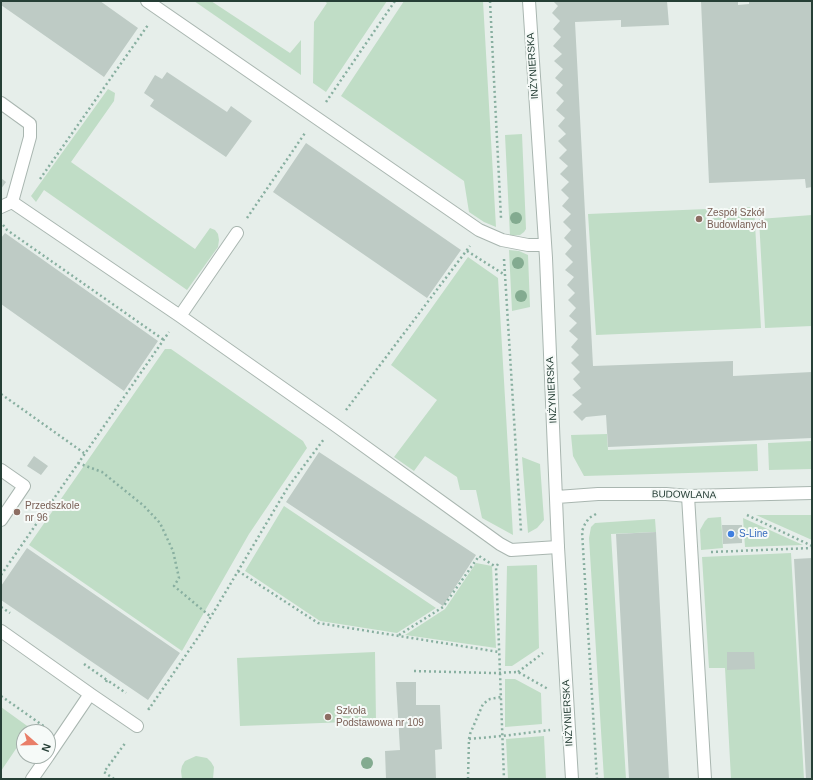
<!DOCTYPE html>
<meta charset="utf-8">
<style>
body{margin:0}
#map{position:relative;width:813px;height:780px;overflow:hidden;background:#e6eeea;font-family:Helvetica,sans-serif}
canvas{display:block}
.frame{position:absolute;inset:0;border:2px solid #263f36;pointer-events:none}
.north{position:absolute;left:16px;top:724px;width:40px;height:40px;box-sizing:border-box;background:#f6faf8;border:1px solid #a3afaa;border-radius:50%;rotate:110deg;font-size:11px;font-weight:700;line-height:16px;text-align:center;color:#263f36}
.north::after{content:'';display:block;margin:auto;width:14px;height:18px;background:#e97e68;clip-path:polygon(50% 0,100% 100%,50% 72%,0 100%)}
</style>
<div id="map">
<canvas width="813" height="780"></canvas>
<div class="frame"></div>
<div class="north">N</div>
</div>
<script>
const ctx = document.querySelector('canvas').getContext('2d');
ctx.lineJoin = 'round';
function fillPath(path, color) { ctx.fillStyle = color; ctx.fill(path, 'evenodd'); }
const shape = rows => new Path2D(rows.map(r => 'M' + r).join(''));
function trace(path, color, width, dash) { ctx.strokeStyle = color; ctx.lineWidth = width; ctx.lineCap = dash ? 'butt' : 'round'; ctx.setLineDash(dash || []); ctx.stroke(path); }
function drawText(font, color, halo, rows, align = 'center') {
  ctx.font = font + ' Helvetica,sans-serif'; ctx.lineWidth = 4; ctx.setLineDash([]); ctx.textBaseline = 'middle'; ctx.strokeStyle = halo; ctx.fillStyle = color; for (const [text, x, y, turn = 0] of rows) {
    ctx.save(); ctx.translate(x, y); ctx.rotate((+turn || 0) * Math.PI / 180); ctx.textAlign = isNaN(turn) ? turn : align; if (halo) ctx.strokeText(text, 0, 0); ctx.fillText(text, 0, 0); ctx.restore();
  }
}
const green = shape([
 [194,1,211,1,290,53,301,40,301,75],
 [324,1,387,1,326,92,313,83,314,22,327,3],
 [404,1,483,1,496,227,484,222,469,212,464,181,341,96],
 [108,89,115,93,114,101,71,162,195,249,210,228,215,230,218,234,219,240,218,247,187,290,44,190,36,202,31,196],
 [522,134,526,229,524,232,520,235,510,236,505,135],
 [754,207,761,328,596,335,588,214],
 [812,215,812,326,765,328,759,219],
 [509,250,519,251,528,255,530,307,512,311],
 [468,257,498,278,513,535,482,518,476,490,460,490,457,477,425,456,414,471,394,457,437,400,391,365],
 [165,349,171,349,303,441,307,448,249,534,182,651,29,545],
 [607,434,608,450,757,444,758,471,584,476,573,456,571,435],
 [812,441,812,469,769,470,768,443],
 [522,457,540,464,544,520,537,528,528,533],
 [284,506,436,608,397,633,320,621,245,571],
 [756,515,812,515,812,540],
 [721,517,723,548,701,550,700,530,705,521,708,518],
 [743,518,803,545,745,547],
 [655,519,656,532,611,534,626,779,604,779,589,538,591,527,595,523],
 [791,553,804,779,731,779,725,668,709,668,702,557],
 [476,563,492,566,496,648,405,635,445,609],
 [537,565,539,648,512,666,505,666,507,566],
 [375,652,376,721,240,726,237,658],
 [505,679,515,679,541,693,542,724,505,727],
 [1,707,30,728,27,732,24,732,24,737,1,771],
 [544,736,546,779,508,779,506,739],
 [196,756,207,758,211,762,214,767,213,779,182,779,181,771,182,766,185,761]
]);
const building = shape([
 [1,1,100,1,138,28,104,77,1,5],
 [553,1,667,1,669,25,621,27,621,20,575,22,593,366,733,361,733,376,812,372,812,438,608,447,606,415,586,417,582,421,573,412,582,404,572,395,581,388,573,379,580,372,571,363,579,355,571,347,578,339,569,331,577,323,569,316,576,308,568,300,575,293,567,285,574,277,565,270,573,262,565,254,572,246,564,238,571,230,563,222,571,214,562,206,569,198,561,190,569,182,560,174,568,166,559,158,567,150,558,141,566,134,558,126,565,118,556,110,564,101,556,93,563,85,555,78,563,69,554,61,562,54,553,46,561,37,553,29,560,21,552,13,558,6],
 [701,1,738,1,738,5,749,4,749,1,812,1,812,187,806,188,805,179,709,183],
 [167,72,227,112,231,106,252,121,226,157,150,106,154,100,144,93,155,75,162,79],
 [306,143,461,250,427,298,273,192],
 [1,178,6,182,1,189],
 [5,233,158,341,124,391,1,304,1,238],
 [319,452,476,555,443,606,286,502],
 [34,456,48,466,41,475,27,466],
 [722,525,742,525,742,543,723,544],
 [656,532,669,779,629,779,616,534],
 [27,548,180,653,148,700,1,600,1,586],
 [812,558,812,779,806,779,794,559],
 [727,652,754,652,755,669,727,670],
 [396,682,416,682,416,705,411,705,440,705,442,749,435,750,436,779,386,779,385,751,400,750],
 [24,749,24,756,35,756,31,761,21,754]
]);
const path = shape([
 [490,1,501,218],
 [326,102,395,1],
 [40,179,148,25],
 [247,218,305,133],
 [3,225,7,230,164,340],
 [467,251,505,275],
 [504,259,521,531],
 [1,394,84,453],
 [346,410,470,246],
 [78,463,102,472,144,506,160,523,173,551,179,578,174,586,211,617],
 [596,514,589,518,585,524,582,531,597,779],
 [747,515,812,546],
 [711,552,812,548],
 [498,564,496,567,504,779],
 [238,571,318,623,499,652],
 [1,575,169,332],
 [1,607,10,613],
 [399,635,443,607,479,556,496,567],
 [84,664,107,680],
 [414,671,493,673,518,672,548,689],
 [518,672,543,653],
 [106,682,107,680,126,693],
 [1,696,45,727],
 [148,708,149,709,203,630,288,487,324,439],
 [469,739,470,734,483,704,490,699,501,697],
 [114,779,104,772,126,742],
 [468,779,469,739,502,736,550,730]
]);
const service = shape([
 [147,1,479,230,502,240,528,245,545,245],
 [1,103,30,124,30,137,12,202],
 [1,207,12,202,180,316,335,425,500,544,511,550,558,547],
 [180,316,237,233],
 [1,470,24,486,1,520],
 [688,496,705,779],
 [1,631,90,694,48,756],
 [90,694,137,726],
 [32,779,48,756]
]);
const minor = shape([
 [529,1,546,258,558,547,572,779],
 [557,497,598,494,666,494,688,496,812,493]
]);
const trees = [
 [516,218],
 [518,263],
 [521,296],
 [367,763]
];
const markers = [
 [699,219,4,"#8d6e63"],
 [17,512,4,"#8d6e63"],
 [731,534,4,"#3f7fe0"],
 [328,717,4,"#8d6e63"]
];
const streetNames = [
 ["INŻYNIERSKA",533,66,-94],
 ["INŻYNIERSKA",552,390,-93],
 ["BUDOWLANA",684,495,1],
 ["INŻYNIERSKA",568,713,-93]
];
const educationNames = [
 ["Zespół Szkół",707,213],
 ["Budowlanych",707,225],
 ["Przedszkole",25,506],
 ["nr 96",25,518],
 ["Szkoła",336,711],
 ["Podstawowa nr 109",336,723]
];
const shopNames = [
 ["S-Line",739,534]
];
fillPath(green, '#c0ddc6');
fillPath(building, '#becbc5');
trace(service, '#a9b6b0', 14);
trace(minor, '#a9b6b0', 14);
trace(path, '#88afa0', 2.5, [2, 3]);
trace(service, '#fff', 12);
trace(minor, '#fff', 12);
ctx.fillStyle = '#83ab90';
for (const [x, y] of trees) { ctx.beginPath(); ctx.arc(x, y, 6, 0, 2 * Math.PI); ctx.fill(); }
for (const [x, y, r, color] of markers) { const dot = new Path2D(); dot.arc(x, y, r, 0, 2 * Math.PI); ctx.fillStyle = color; ctx.fill(dot); trace(dot, '#f6faf8', 1.5); }
drawText('10px', '#263f36', '#f6faf8', streetNames);
drawText('10px', '#785e54', '#f6faf8', educationNames, 'left');
drawText('10px', '#366cbe', '#f6faf8', shopNames, 'left');
</script>
